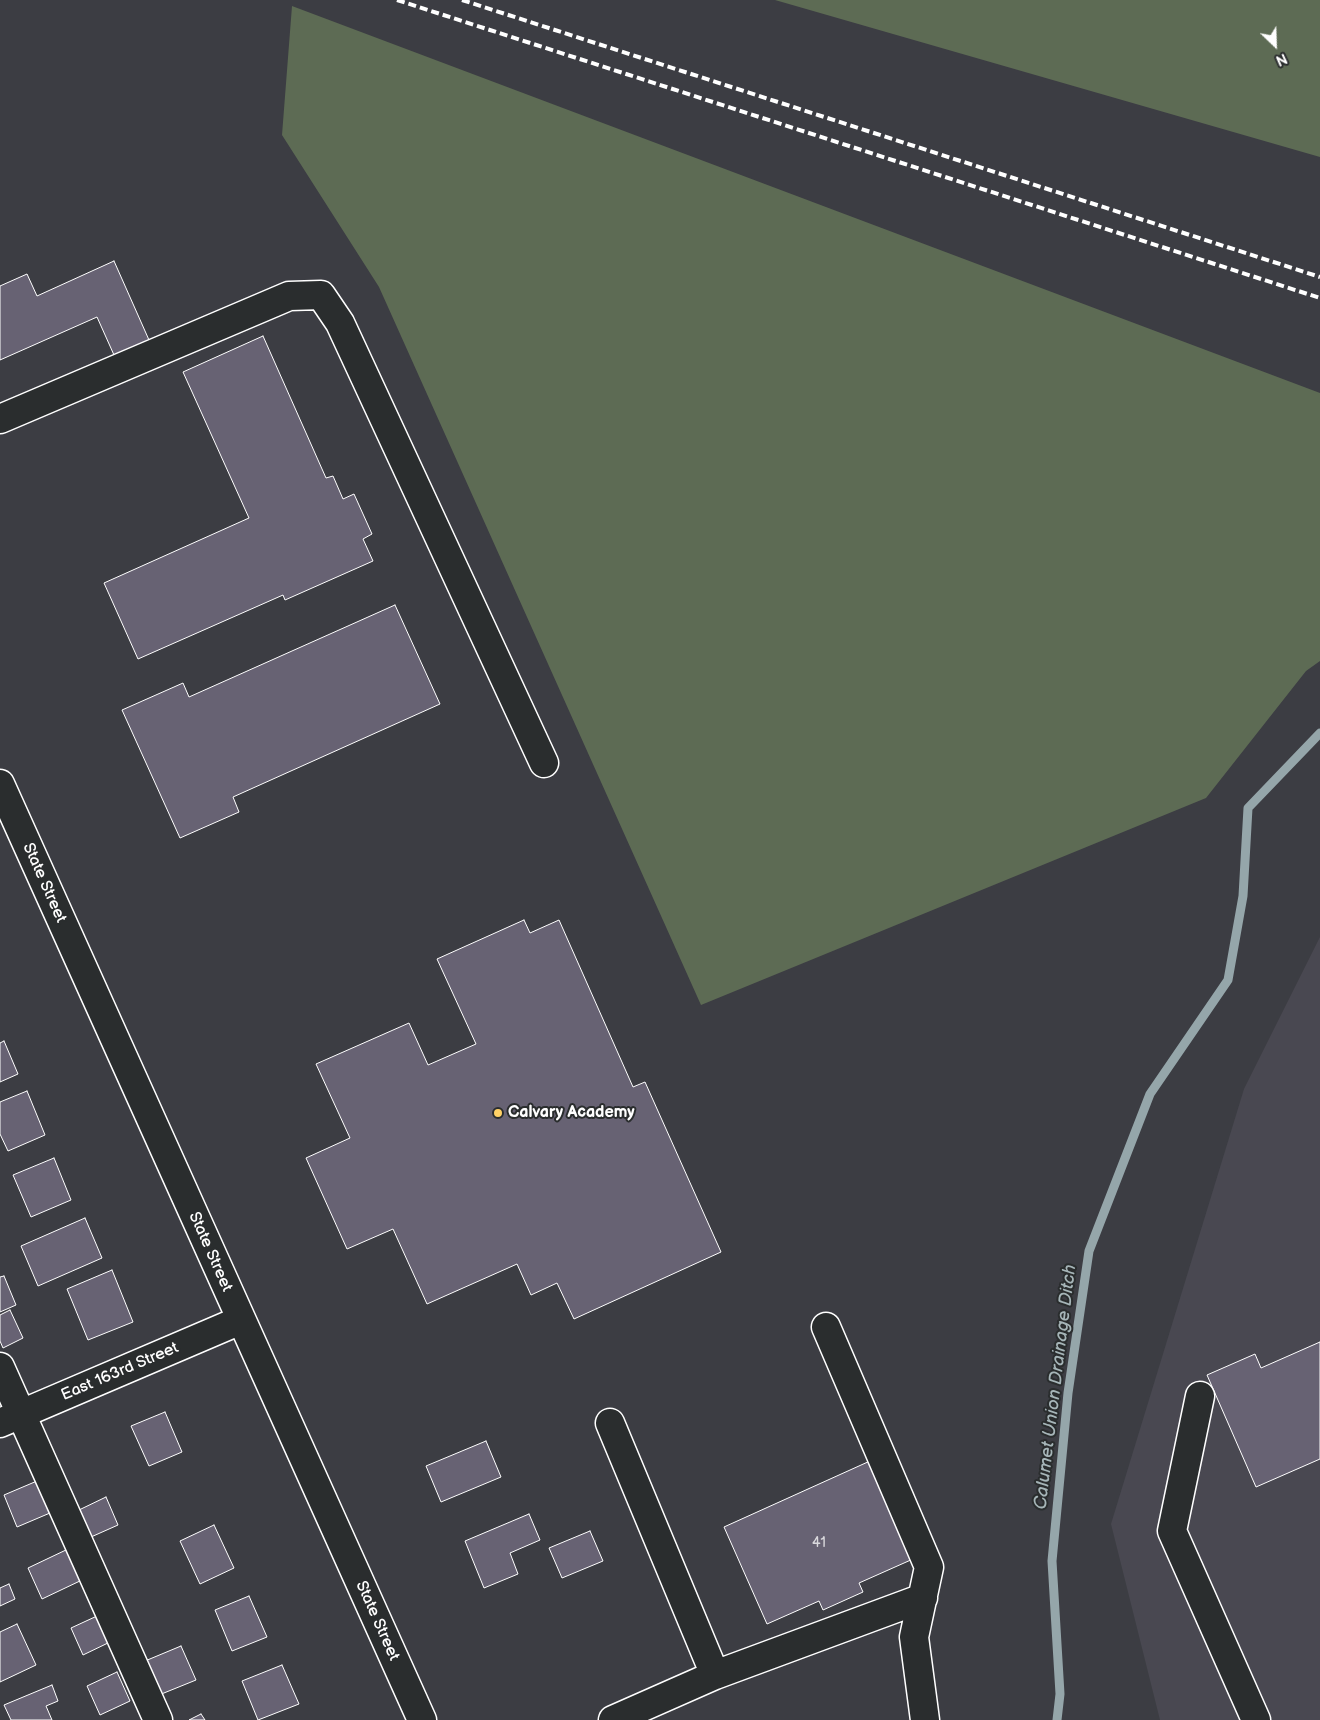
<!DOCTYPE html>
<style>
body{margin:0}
#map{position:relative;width:1320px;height:1720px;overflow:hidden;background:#3c3d43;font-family:"Balsamiq Sans",sans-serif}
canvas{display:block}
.north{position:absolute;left:1250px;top:20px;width:50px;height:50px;-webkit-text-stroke:4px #2a2d2e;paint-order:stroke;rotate:156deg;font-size:14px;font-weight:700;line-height:20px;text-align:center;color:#fff}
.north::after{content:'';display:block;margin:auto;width:18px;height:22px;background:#fff;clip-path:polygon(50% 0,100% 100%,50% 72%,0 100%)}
</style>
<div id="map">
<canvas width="1320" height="1720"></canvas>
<div class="north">N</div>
</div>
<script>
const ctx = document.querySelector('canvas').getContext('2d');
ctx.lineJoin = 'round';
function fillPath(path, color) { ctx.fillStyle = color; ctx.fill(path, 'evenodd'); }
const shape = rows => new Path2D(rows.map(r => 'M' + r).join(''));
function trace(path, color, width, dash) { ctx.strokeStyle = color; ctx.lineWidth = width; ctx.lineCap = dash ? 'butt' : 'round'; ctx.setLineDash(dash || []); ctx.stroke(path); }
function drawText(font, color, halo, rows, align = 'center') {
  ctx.font = font + ' "Balsamiq Sans",sans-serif'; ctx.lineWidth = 4; ctx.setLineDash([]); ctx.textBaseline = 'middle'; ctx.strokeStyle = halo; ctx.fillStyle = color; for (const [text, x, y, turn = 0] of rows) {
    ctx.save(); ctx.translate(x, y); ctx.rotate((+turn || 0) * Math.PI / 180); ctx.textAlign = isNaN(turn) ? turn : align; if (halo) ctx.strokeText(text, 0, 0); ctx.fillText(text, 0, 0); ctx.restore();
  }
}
const built = shape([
 [1320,937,1320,1720,1160,1720,1111,1524,1244,1089]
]);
const green = shape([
 [775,0,1320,0,1320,157],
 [292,6,1320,393,1320,661,1306,671,1206,798,701,1005,379,287,282,135]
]);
const stream = shape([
 [1057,1720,1060,1694,1052,1561,1068,1393,1089,1251,1150,1094,1228,980,1243,896,1248,808,1320,733]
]);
const building = shape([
 [114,261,149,340,114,355,97,317,0,360,0,286,27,274,37,296,114,261],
 [263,336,326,478,333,476,343,499,354,494,372,534,363,539,373,561,285,600,283,595,138,659,104,583,249,518,183,372,263,336],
 [395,605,440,704,233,797,239,812,180,838,122,710,183,683,189,697,395,605],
 [524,920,530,933,559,920,633,1087,645,1082,721,1252,574,1319,557,1283,531,1295,517,1264,427,1304,393,1229,347,1249,306,1158,350,1138,316,1064,409,1023,428,1065,476,1044,437,959,524,920],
 [4,1041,18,1074,0,1082,0,1043,4,1041],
 [27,1091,45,1135,8,1151,0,1134,0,1102,27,1091],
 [54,1158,71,1200,31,1217,13,1175,54,1158],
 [85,1218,102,1258,38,1286,21,1246,85,1218],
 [112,1270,133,1322,88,1340,67,1289,112,1270],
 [4,1276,16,1305,0,1312,0,1277,4,1276],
 [10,1310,23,1338,3,1348,0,1341,0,1315,10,1310],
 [1320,1342,1320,1459,1256,1487,1207,1375,1255,1354,1261,1368,1320,1342],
 [165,1412,182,1452,149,1466,131,1426,165,1412],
 [486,1441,501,1477,441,1502,426,1466,486,1441],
 [870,1461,913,1559,859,1583,863,1592,823,1610,819,1601,767,1624,724,1527,870,1461],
 [37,1481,50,1513,17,1527,4,1495,37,1481],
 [106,1497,118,1525,91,1537,79,1510,106,1497],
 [529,1514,540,1540,510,1553,518,1574,484,1588,465,1541,529,1514],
 [214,1525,234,1568,200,1584,180,1541,214,1525],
 [590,1531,603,1561,562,1578,549,1548,590,1531],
 [68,1549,82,1580,42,1599,28,1568,68,1549],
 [9,1584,15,1599,0,1606,0,1588,9,1584],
 [249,1596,267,1637,232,1651,215,1610,249,1596],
 [97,1616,110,1642,83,1655,71,1628,97,1616],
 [17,1624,36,1665,0,1682,0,1632,17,1624],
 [181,1646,196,1680,159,1695,145,1661,181,1646],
 [282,1665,299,1704,258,1720,242,1681,282,1665],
 [117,1672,130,1701,100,1715,87,1686,117,1672],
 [52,1685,58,1701,46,1706,52,1720,11,1720,4,1705,52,1685],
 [201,1714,205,1720,189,1720,201,1714]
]);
const minor = shape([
 [0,419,289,296,321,295,340,323,544,763],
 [0,784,422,1720],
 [826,1327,929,1567,914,1637,925,1720],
 [0,1367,158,1720],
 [1200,1396,1172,1531,1256,1720],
 [0,1423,241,1320],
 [610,1423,715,1675,613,1720],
 [715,1675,923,1598]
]);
const rail = shape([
 [397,0,1320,298],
 [462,0,1320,277]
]);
const markers = [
 [498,1113,5,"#ffd166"]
];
const numberNames = [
 ["41",819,1543]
];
const streetNames = [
 ["State Street",44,883,66],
 ["State Street",210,1252,66],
 ["East 163rd Street",120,1372,-23],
 ["State Street",377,1621,66]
];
const poiNames = [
 ["Calvary Academy",508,1113]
];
const waterNames = [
 ["Calumet Union Drainage Ditch",1056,1387,-83]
];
fillPath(built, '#494851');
fillPath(green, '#5d6b54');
trace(stream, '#95a6aa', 9);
fillPath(building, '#676273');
trace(building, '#fff', 1);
trace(minor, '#fff', 31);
trace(minor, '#2a2d2e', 28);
trace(rail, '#fff', 4, [8, 4]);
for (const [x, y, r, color] of markers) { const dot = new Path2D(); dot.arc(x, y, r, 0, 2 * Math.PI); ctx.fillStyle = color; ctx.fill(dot); trace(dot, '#2a2d2e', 2); }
drawText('14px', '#d9d8dc', null, numberNames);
drawText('16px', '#fff', '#2a2d2e', streetNames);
drawText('bold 16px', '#fff', '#2a2d2e', poiNames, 'left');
drawText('italic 18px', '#a6b5b8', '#2a2d2e', waterNames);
</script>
